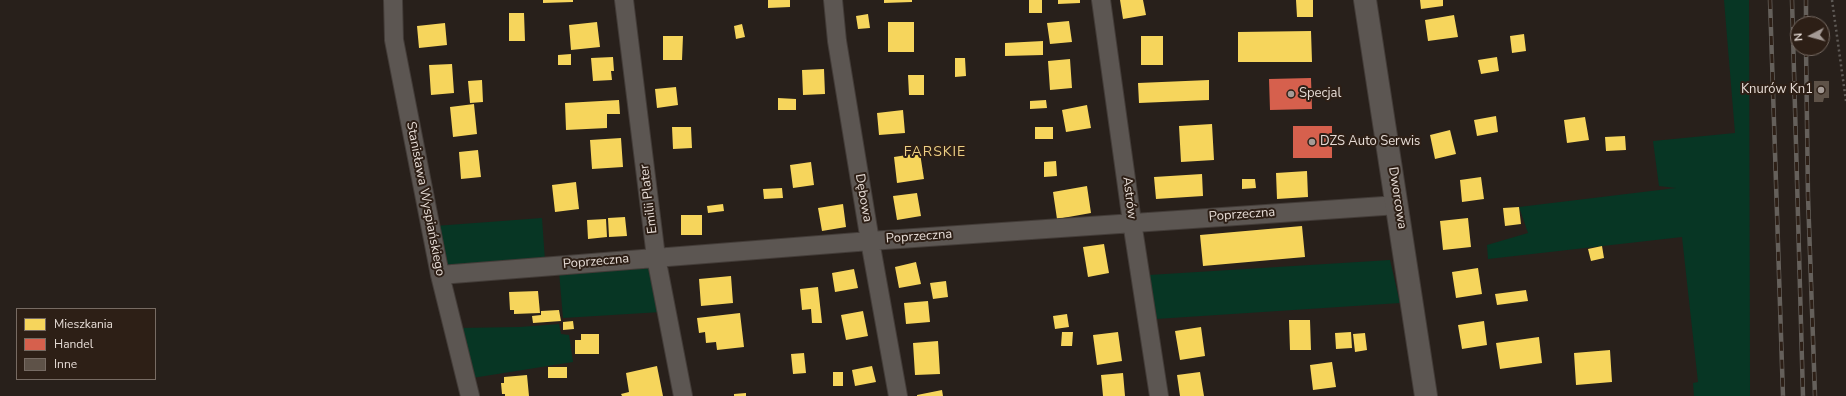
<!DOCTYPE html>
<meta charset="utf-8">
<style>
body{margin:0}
#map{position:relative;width:1846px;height:396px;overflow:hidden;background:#28201b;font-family:"Nunito Sans",sans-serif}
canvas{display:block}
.legend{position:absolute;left:16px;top:308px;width:140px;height:72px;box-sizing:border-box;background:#2d1f16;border:1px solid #776b63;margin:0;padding:5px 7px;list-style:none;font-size:12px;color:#e6dcd6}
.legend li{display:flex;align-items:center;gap:8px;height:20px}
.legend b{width:20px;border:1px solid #776b63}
.north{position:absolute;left:1790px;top:16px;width:40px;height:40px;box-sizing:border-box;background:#2d1f16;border:1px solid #776b63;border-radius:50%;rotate:264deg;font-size:11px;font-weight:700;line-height:16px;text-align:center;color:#e6dcd6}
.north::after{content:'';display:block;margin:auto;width:14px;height:18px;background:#a49a95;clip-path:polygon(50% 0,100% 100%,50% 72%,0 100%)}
</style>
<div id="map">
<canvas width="1846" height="396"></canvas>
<ul class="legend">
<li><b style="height:11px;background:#f6d55c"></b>Mieszkania</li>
<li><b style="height:11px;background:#d6604d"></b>Handel</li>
<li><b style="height:11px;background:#5e5248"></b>Inne</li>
</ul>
<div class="north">N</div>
</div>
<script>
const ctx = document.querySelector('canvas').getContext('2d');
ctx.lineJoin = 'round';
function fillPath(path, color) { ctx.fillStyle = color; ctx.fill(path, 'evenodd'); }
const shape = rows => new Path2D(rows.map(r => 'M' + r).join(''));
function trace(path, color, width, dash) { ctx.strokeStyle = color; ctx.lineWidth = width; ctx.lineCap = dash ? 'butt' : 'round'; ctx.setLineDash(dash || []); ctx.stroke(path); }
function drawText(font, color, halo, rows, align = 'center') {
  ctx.font = font + ' "Nunito Sans",sans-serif'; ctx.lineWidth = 4; ctx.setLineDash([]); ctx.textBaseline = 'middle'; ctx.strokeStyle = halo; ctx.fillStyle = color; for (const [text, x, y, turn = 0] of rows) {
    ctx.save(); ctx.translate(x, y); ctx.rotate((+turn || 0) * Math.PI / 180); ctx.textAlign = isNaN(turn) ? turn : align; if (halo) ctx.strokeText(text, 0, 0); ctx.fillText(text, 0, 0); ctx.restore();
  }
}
const green = shape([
 [1724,0,1749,0,1750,396,1694,396,1693,383,1698,382,1682,237,1488,259,1487,245,1528,233,1519,207,1676,188,1659,186,1653,141,1735,133],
 [542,218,545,261,442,270,435,226],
 [1390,260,1400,303,1156,319,1149,275],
 [644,266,652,269,661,312,563,318,559,272],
 [559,324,561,334,569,335,573,362,466,379,459,328,520,327]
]);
const homes = shape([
 [543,0,573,0,573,2,543,3],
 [768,0,790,0,790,7,768,8],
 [884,0,912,0,912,2,884,3],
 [1029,0,1042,0,1042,13,1029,13],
 [1058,0,1080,0,1080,3,1058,4],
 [1120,0,1143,0,1146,15,1123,19],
 [1296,0,1313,0,1313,17,1297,17],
 [1420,0,1443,0,1443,6,1421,9],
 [509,13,524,13,525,41,509,41],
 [868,14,870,28,858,29,856,16],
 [1454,15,1458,37,1428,41,1425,20],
 [1069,21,1072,42,1050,44,1047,23],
 [597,22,600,47,571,50,569,25],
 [888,22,914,22,914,52,888,52],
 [445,23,447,45,419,48,417,26],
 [742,24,745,37,736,39,734,26],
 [1311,31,1312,62,1238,62,1238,32],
 [1524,34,1526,51,1512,53,1510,36],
 [663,36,683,36,682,60,663,60],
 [1141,36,1163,36,1163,65,1141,65],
 [1043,41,1043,55,1005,56,1005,43],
 [571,54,571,65,558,65,558,55],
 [613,57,614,71,611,71,612,80,593,81,591,58],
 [1497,57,1499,71,1481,74,1478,60],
 [955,58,965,58,966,76,955,77],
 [1070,59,1072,88,1050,90,1048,61],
 [452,64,454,93,431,95,429,65],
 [824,69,825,94,803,95,802,70],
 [908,75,924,75,924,95,909,95],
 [482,80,483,102,470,103,468,81],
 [1209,80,1209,100,1139,103,1138,83],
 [676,87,678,105,657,108,655,89],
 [778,98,796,99,796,110,778,110],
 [619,100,620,114,607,114,607,128,566,130,565,103],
 [1046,100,1047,108,1030,109,1030,101],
 [474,104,477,134,453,137,450,107],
 [1087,105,1091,128,1066,132,1062,110],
 [903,110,905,133,879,135,877,113],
 [1496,116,1498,132,1477,136,1474,120],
 [1585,117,1589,140,1567,143,1564,120],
 [1212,124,1214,160,1181,162,1179,126],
 [672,127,691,127,692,148,673,149],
 [1035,127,1053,127,1053,139,1035,139],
 [1450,130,1456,154,1435,159,1430,135],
 [1625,136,1626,150,1606,151,1605,137],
 [621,138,623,167,592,169,590,140],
 [478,150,481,177,461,179,459,152],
 [920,153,924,179,897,183,894,157],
 [1056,161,1057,176,1044,177,1044,162],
 [811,162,814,185,793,188,790,165],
 [1307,171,1308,197,1277,199,1276,173],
 [1202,174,1203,196,1156,199,1154,177],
 [1481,177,1484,199,1462,202,1460,180],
 [1242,179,1255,179,1256,188,1242,189],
 [576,182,579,209,555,212,552,185],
 [1087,186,1091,213,1057,219,1053,192],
 [782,188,783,198,764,199,763,189],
 [917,193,921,216,897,220,893,196],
 [723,204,724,211,708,213,707,206],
 [843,204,846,227,822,231,818,208],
 [1519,207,1521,224,1505,226,1503,208],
 [681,215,702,215,702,235,681,235],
 [625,217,627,236,609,237,608,218],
 [1468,218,1471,247,1443,250,1440,221],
 [606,219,607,237,588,239,587,220],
 [1302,226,1305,257,1203,266,1200,235],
 [1104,244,1109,273,1088,277,1083,247],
 [1602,246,1604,258,1591,261,1588,249],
 [916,262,921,284,899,288,895,267],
 [1478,268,1482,294,1456,298,1452,272],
 [854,269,858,288,835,292,832,273],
 [731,276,733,303,701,306,699,279],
 [946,281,948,297,933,299,930,283],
 [818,287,822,323,812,323,811,309,802,310,800,289],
 [1526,290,1528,301,1497,305,1495,294],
 [538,291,540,313,514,314,514,310,510,310,509,292],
 [928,301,930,322,906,324,904,303],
 [559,310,561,321,533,323,532,316,541,315,541,311],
 [863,311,868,336,846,340,841,315],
 [740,313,744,347,717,350,716,342,706,343,705,332,699,333,697,318],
 [1067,314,1069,327,1055,329,1053,316],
 [1289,320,1310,320,1311,350,1290,350],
 [573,321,574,329,563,330,563,322],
 [1484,321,1487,345,1462,349,1458,325],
 [1201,327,1205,356,1180,360,1175,331],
 [1062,332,1073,332,1072,346,1061,346],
 [1118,332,1122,361,1097,365,1093,335],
 [1351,332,1352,348,1336,349,1335,333],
 [1365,333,1367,350,1355,352,1353,334],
 [581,334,599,334,599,354,575,354,575,340,581,340],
 [1539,337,1542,363,1500,369,1496,343],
 [938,341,940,374,915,375,913,343],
 [1610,350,1612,382,1576,385,1574,353],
 [804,353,806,373,793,374,791,354],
 [1332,362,1336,387,1313,390,1310,365],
 [657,366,663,396,622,396,621,394,629,392,626,373],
 [872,366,876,382,855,386,852,370],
 [548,367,567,367,567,378,548,378],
 [833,372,843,372,843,386,833,386],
 [1200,372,1204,396,1180,396,1177,375],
 [1123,373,1125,396,1103,396,1101,375],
 [527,375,529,396,505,396,505,394,502,394,501,383,504,383,504,377],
 [942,390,943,396,917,396,917,395],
 [746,393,746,396,734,396,734,394]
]);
const shops = shape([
 [1311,78,1312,109,1270,110,1269,79],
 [1293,126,1332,126,1332,158,1293,158]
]);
const building = shape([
 [1814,81,1829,81,1829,98,1824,98,1823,102,1814,102]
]);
const path = shape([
 [1832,0,1846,101]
]);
const minor = shape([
 [393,0,394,40,440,275,470,396],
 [624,0,656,257,683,396],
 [833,0,837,41,870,241,898,396],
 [1101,0,1132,222,1159,396],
 [440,275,870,241,1398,205]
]);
const secondary = shape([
 [1365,0,1426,396]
]);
const rail = shape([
 [1770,0,1783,396],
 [1792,0,1803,396],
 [1806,24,1806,0],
 [1806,48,1808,196,1815,396]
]);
const markers = [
 [1821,90,4,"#a49a95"],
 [1291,94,4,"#a49a95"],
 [1312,142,4,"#a49a95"]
];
const poiNames = [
 ["Knurów Kn1",1813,90,"right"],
 ["Specjal",1299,94],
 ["DZS Auto Serwis",1320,142]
];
const streetNames = [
 ["Dębowa",863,198,80],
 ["Astrów",1129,198,83],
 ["Dworcowa",1397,198,81],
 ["Stanisława Wyspiańskiego",425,199,79],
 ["Emilii Plater",649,199,-97],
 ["Poprzeczna",1242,215,-4],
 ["Poprzeczna",919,237,-4],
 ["Poprzeczna",596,262,-5]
];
const neighbourhoodNames = [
 ["FARSKIE",935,153]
];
fillPath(green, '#073624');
fillPath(homes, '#f6d55c');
fillPath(shops, '#d6604d');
fillPath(building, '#5e5248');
trace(minor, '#433c38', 20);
trace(secondary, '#433c38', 24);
trace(path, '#5f5a56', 2.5, [2, 3]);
trace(minor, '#5c5652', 18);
trace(secondary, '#5c5652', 22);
trace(rail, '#65605b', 4.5);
trace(rail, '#2d1f16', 3, [9]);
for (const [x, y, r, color] of markers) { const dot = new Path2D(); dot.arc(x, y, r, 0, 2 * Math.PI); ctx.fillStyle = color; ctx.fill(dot); trace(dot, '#2d1f16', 1.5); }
drawText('13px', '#e6dcd6', '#2d1f16', poiNames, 'left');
drawText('13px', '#e6dcd6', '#2d1f16', streetNames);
ctx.letterSpacing = '1px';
drawText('14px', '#eed085', '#2d1f16', neighbourhoodNames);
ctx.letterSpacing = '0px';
</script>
